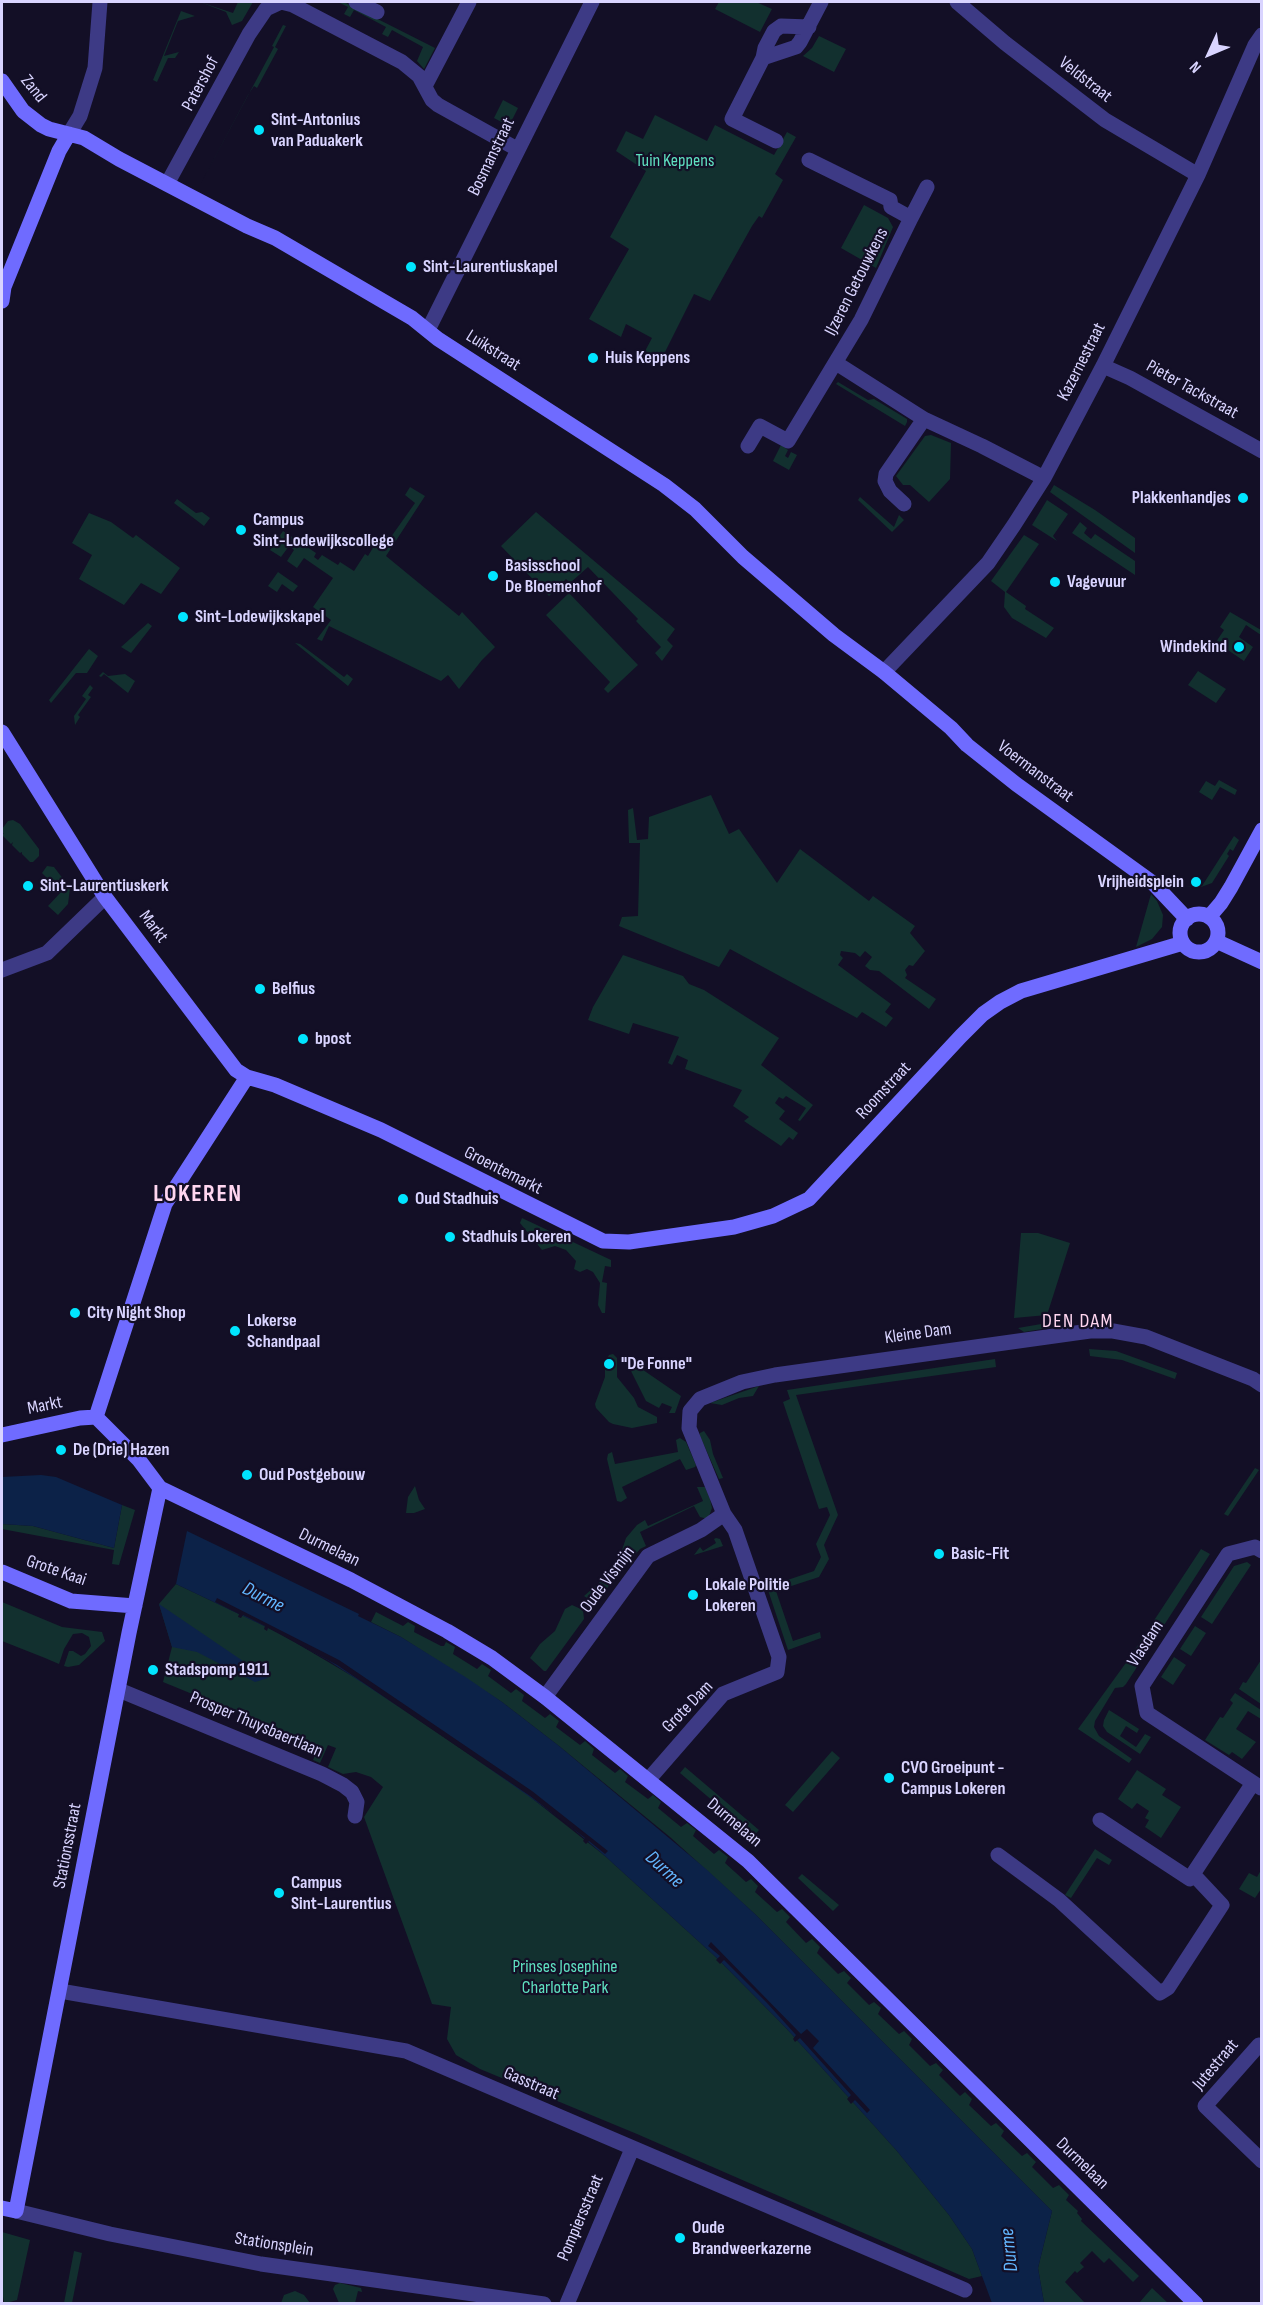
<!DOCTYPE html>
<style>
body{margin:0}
#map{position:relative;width:1263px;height:2305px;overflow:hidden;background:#130f26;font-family:"Sofia Sans Condensed",sans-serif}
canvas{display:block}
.frame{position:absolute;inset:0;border:3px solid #d9d4ff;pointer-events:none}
.north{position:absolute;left:1179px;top:24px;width:60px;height:60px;-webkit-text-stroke:4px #130f26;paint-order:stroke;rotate:226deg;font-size:16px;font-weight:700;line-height:24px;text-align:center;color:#d9d4ff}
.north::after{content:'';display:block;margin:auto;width:21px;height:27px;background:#d9d4ff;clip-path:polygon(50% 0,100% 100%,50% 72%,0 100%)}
</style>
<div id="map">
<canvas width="1263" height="2305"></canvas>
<div class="frame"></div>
<div class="north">N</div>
</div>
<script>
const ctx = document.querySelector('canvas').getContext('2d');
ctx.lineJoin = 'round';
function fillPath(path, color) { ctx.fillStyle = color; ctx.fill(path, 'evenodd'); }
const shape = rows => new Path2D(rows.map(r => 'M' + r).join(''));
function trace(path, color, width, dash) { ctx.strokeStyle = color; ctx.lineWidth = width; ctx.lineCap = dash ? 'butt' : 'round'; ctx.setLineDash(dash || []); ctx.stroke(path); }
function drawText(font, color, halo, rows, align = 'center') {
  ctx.font = font + ' "Sofia Sans Condensed",sans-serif'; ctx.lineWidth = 4.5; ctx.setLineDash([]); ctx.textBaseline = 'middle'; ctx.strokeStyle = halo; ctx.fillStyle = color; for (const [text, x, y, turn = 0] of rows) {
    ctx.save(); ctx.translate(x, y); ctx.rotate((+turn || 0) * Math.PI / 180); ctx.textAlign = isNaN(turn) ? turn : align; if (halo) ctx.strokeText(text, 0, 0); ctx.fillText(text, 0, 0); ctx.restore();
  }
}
const green = shape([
 [200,2,233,13,238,2,253,2,242,21,232,25,226,12],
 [338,2,344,2,435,48,424,69,417,61,423,47,392,30,388,37,382,34,386,27,354,10,350,17,344,14,348,7],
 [719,2,756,2,772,9,760,32,715,9],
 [181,11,195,16,178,21,164,56,179,52,175,58,168,58,157,82,153,80],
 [283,25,286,26,275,47,278,49,257,88,254,86,248,95,200,185,274,47,272,46],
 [819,36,846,49,834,72,803,56,812,48],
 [503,100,518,108,509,126,494,118],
 [655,115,707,141,715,125,774,155,787,132,796,137,775,174,783,180,762,218,759,216,752,226,710,301,694,294,659,364,643,355,652,338,626,324,621,337,589,319,629,249,610,237,646,171,616,151,626,131,643,139],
 [864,205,888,218,893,227,876,268,841,248],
 [838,382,868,400,874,399,907,419,907,422,905,426,836,384],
 [931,435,951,443,950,479,929,502,910,485,903,485,896,476,925,436],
 [781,445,788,450,785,456,788,458,791,452,797,455,789,470,773,461],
 [1054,485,1095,510,1135,538,1135,553,1050,492],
 [410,487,425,496,386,556,459,616,462,612,495,647,482,660,459,689,448,675,441,681,329,626,322,641,317,639,331,620,313,607,333,578,304,558,297,568,287,561,294,550,289,546,281,557,270,550,283,531,316,553,314,557,318,560,322,555,338,565,340,562,354,571,365,554,368,556,374,546,381,551,415,503,405,495],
 [860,497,894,527,899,515,904,520,892,532,858,500],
 [177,499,196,513,202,512,210,518,204,526,174,503],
 [1047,500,1068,514,1053,536,1057,541,1032,525],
 [536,512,675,629,667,640,673,646,662,661,655,653,661,647,636,621,638,619,588,567,570,583,566,579,549,596,501,546],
 [89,513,111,522,133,538,136,535,180,568,161,594,141,583,124,605,79,579,92,555,72,543],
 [1080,522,1087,528,1084,533,1091,539,1095,534,1135,561,1135,575,1072,533],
 [1024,535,1039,544,1006,592,1026,606,1025,609,1054,628,1046,638,1012,618,1004,607,1005,592,991,581],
 [278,572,298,586,293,592,282,584,277,592,268,586],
 [569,593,638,665,608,693,604,689,610,682,546,615],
 [1230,612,1261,630,1261,635,1246,625,1239,637,1253,647,1244,661,1216,642,1224,630,1220,627],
 [148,623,152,626,131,653,121,647],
 [295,643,300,644,344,677,347,674,353,679,348,686],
 [89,649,98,656,87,673,76,673,51,703,49,700],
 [1198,671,1226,689,1216,703,1188,685],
 [103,672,108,676,125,674,135,681,128,693,104,674,101,677,99,676],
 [90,685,93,688,88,695,91,697,78,715,80,717,75,725,74,716,86,699,82,696],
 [1219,780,1237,790,1235,795,1220,787,1212,800,1199,792,1206,781,1215,786],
 [711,795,729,834,739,829,777,883,800,849,869,901,873,896,915,926,910,933,925,951,913,966,909,965,905,970,907,975,905,978,936,999,929,1009,879,971,870,970,865,966,872,957,865,951,860,957,855,953,841,951,840,955,843,958,838,965,891,1004,885,1012,893,1018,886,1027,862,1012,857,1018,730,949,719,967,619,926,622,917,638,916,640,843,629,843,628,810,633,808,637,840,648,839,649,817],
 [13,820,20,824,39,849,39,856,33,862,30,862,22,854,22,852,20,853,12,845,13,842,11,844,2,835,4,833,2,833,2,829,8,821],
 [1234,836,1239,840,1233,851,1230,849,1227,854,1229,856,1212,883,1201,887,1185,886,1202,886],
 [47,866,54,867,70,888,68,904,58,915,48,906,62,891,60,891,52,883,52,880,50,881,42,873],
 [1151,894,1157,901,1163,915,1162,927,1152,939,1136,947],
 [623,955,683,976,689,984,704,990,779,1038,761,1065,813,1105,800,1121,798,1120,806,1108,786,1096,783,1099,779,1097,775,1103,785,1111,779,1119,798,1133,793,1140,789,1137,781,1146,744,1121,749,1117,733,1106,742,1090,685,1069,688,1060,677,1055,672,1065,668,1063,679,1037,633,1023,629,1034,588,1020,593,1007],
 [522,1218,611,1260,611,1267,605,1266,602,1282,607,1283,605,1313,602,1313,598,1305,600,1283,593,1272,587,1269,580,1272,574,1269,576,1261,566,1250,555,1246,542,1250,520,1223],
 [1021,1233,1038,1233,1070,1243,1047,1315,1014,1318],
 [1047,1323,1048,1328,1024,1332,1018,1328],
 [1089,1349,1116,1351,1177,1373,1175,1379,1122,1360,1090,1356],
 [613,1354,617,1358,617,1377,634,1398,638,1407,657,1417,657,1423,632,1428,613,1424,609,1422,596,1408,595,1404,605,1377,605,1363,609,1355],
 [995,1359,996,1367,796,1395,838,1515,824,1545,829,1559,819,1577,776,1591,793,1641,820,1632,821,1638,788,1650,767,1587,814,1571,821,1557,816,1544,830,1515,827,1507,819,1509,783,1402,790,1399,787,1390],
 [630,1361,681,1396,675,1413,669,1413,672,1407,662,1403,659,1408,646,1401,628,1365],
 [759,1386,753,1396,739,1398,722,1405,710,1403],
 [704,1431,710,1440,713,1454,723,1478,719,1479,700,1436,700,1433],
 [680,1438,686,1442,696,1465,695,1467,686,1470,680,1459,622,1487,627,1498,621,1502,617,1501,607,1459,608,1454,612,1452,615,1464,678,1452,676,1440],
 [1255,1468,1259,1470,1228,1516,1224,1514],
 [415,1486,419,1500,425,1509,414,1513,406,1513,408,1497],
 [697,1487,705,1487,710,1499,712,1508,708,1519,700,1517,694,1506,640,1532,646,1546,640,1549,634,1556,621,1553,626,1538,637,1525,645,1520,648,1526,703,1501],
 [122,1505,135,1510,119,1565,112,1564,114,1550,2,1529,2,1524,33,1526,114,1548],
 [716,1538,720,1539,723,1546,694,1555,700,1547,703,1551,716,1543,714,1539],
 [1201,1549,1210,1554,1126,1684,1123,1687,1115,1688,1095,1721,1094,1727,1099,1736,1132,1759,1129,1763,1078,1729,1128,1660],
 [1247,1562,1251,1565,1212,1624,1201,1617,1234,1566],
 [617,1567,620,1570,598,1601,590,1600,584,1596],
 [176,1584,279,1633,374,1689,524,1792,605,1856,718,1959,787,2029,897,2151,949,2215,972,2249,982,2276,969,2279,637,2134,480,2069,456,2055,447,2039,451,2007,432,2004,364,1817,383,1787,371,1777,356,1772,343,1774,328,1767,336,1748,328,1745,320,1763,313,1760,319,1746,163,1682,172,1647,159,1604],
 [2,1602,62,1627,102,1632,105,1641,79,1665,68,1667,64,1666,69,1651,73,1651,81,1656,85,1654,91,1646,89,1637,82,1633,73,1634,64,1649,59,1664,45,1658,2,1641],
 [572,1605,583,1610,584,1619,546,1671,544,1671,530,1658,540,1644,555,1631,565,1609],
 [376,1612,403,1626,408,1622,415,1626,414,1632,441,1646,444,1646,446,1642,455,1647,453,1654,477,1669,482,1664,491,1670,488,1676,511,1693,516,1689,524,1695,522,1701,545,1718,550,1714,559,1721,556,1727,580,1745,585,1741,594,1749,592,1755,615,1773,620,1769,628,1776,625,1782,648,1799,653,1795,661,1802,658,1808,681,1827,687,1823,696,1830,693,1836,714,1854,719,1850,728,1857,725,1863,746,1882,751,1879,758,1886,755,1892,777,1912,782,1909,790,1917,786,1922,806,1943,812,1939,820,1947,817,1953,838,1974,844,1971,851,1978,847,1983,869,2005,874,2002,881,2008,878,2014,899,2034,904,2031,912,2039,909,2045,930,2066,936,2063,943,2070,939,2075,960,2096,965,2092,972,2099,969,2105,991,2126,996,2123,1004,2131,1001,2136,1022,2156,1027,2153,1036,2162,1032,2167,1053,2188,1059,2185,1069,2195,1066,2200,1078,2211,1077,2213,1082,2219,1081,2221,1139,2276,1133,2282,1109,2258,1104,2263,1092,2251,1080,2263,1084,2267,1077,2273,1075,2271,1065,2282,1085,2303,1044,2303,1038,2268,1052,2211,756,1915,670,1837,559,1746,502,1702,401,1637,371,1622],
 [1195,1626,1206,1633,1191,1656,1180,1649],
 [1174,1657,1186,1665,1173,1685,1161,1677],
 [1261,1660,1260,1695,1261,1704,1239,1689,1243,1682,1246,1683],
 [1235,1693,1261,1710,1261,1719,1248,1711,1236,1729,1256,1742,1242,1759,1232,1752,1229,1755,1205,1740,1220,1717,1223,1718,1233,1703,1230,1700],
 [1109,1710,1139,1729,1137,1733,1126,1726,1120,1736,1136,1747,1145,1734,1151,1737,1140,1754,1107,1732,1103,1726,1104,1720],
 [832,1751,840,1758,793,1812,785,1805],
 [685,1767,759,1830,754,1836,680,1773],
 [1137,1770,1166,1789,1162,1795,1181,1807,1161,1838,1145,1827,1149,1820,1145,1818,1149,1811,1137,1803,1132,1809,1118,1799],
 [1095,1849,1112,1860,1109,1865,1097,1858,1071,1898,1065,1895],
 [1261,1870,1261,1889,1255,1898,1239,1889,1249,1873,1257,1877],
 [802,1874,839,1905,833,1911,798,1878],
 [2,2232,30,2240,17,2300,6,2303,4,2302,2,2291],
 [74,2251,82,2253,72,2303,64,2303],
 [340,2283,361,2288,362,2292,358,2291,355,2303,339,2303,333,2289,335,2285],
 [1152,2288,1168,2303,1139,2303],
 [295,2291,304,2295,310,2303,281,2303,284,2295]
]);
const water = shape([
 [41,1475,56,1477,122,1505,114,1548,33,1526,2,1524,2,1477],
 [187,1531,359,1614,358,1616,401,1637,467,1678,502,1702,559,1746,706,1869,756,1915,1052,2211,1038,2268,1044,2303,992,2303,972,2249,949,2215,897,2151,787,2029,718,1959,605,1856,565,1822,445,1737,329,1661,279,1633,176,1584],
 [159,1604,268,1678,255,1682,197,1652,172,1647]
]);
const pier = shape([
 [217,1598,339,1660,532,1791,608,1851,605,1854,589,1841,586,1844,583,1841,585,1838,530,1796,337,1665,268,1628,267,1631,264,1629,265,1626,243,1615,241,1618,238,1617,239,1614,215,1602],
 [711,1942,801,2034,807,2029,819,2041,813,2048,870,2110,867,2113,855,2100,851,2104,847,2099,851,2095,800,2038,795,2042,793,2039,796,2035,767,2003,724,1960,720,1964,716,1960,720,1956,708,1946]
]);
const street = shape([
 [356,2,377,12],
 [957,2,1005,43,1105,120,1198,175],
 [763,58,796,47,800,42,821,2],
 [425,86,469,2],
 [69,134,80,116,95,68,100,2],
 [776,141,732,119,763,58,765,48,774,31,781,26,809,27],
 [167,184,249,34,266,9,281,2,293,5,402,62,419,76,432,100,438,105,517,149],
 [911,218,927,187],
 [428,330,592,2],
 [836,363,924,419,982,446,1044,478],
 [1103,366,1130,378,1262,451],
 [748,446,760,426,788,441,861,320,911,218,891,207,890,200,809,160],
 [904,504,890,491,885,481,886,474,924,419],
 [884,672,988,563,1014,525,1044,478,1103,366,1198,175,1255,45,1262,35],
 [2,970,47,953,105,897],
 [119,1690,322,1774,343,1785,352,1792,357,1802,355,1816],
 [545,1697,648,1556,701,1530,724,1514],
 [649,1779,723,1694,777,1672,779,1657,735,1530,724,1514,689,1428,690,1411,700,1399,742,1382,775,1375,1090,1331,1113,1331,1146,1337,1253,1379,1262,1385],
 [1261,1788,1147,1713,1142,1686,1228,1554,1255,1547,1262,1551],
 [1100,1820,1190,1879,1193,1874],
 [998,1855,1059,1900,1160,1993,1168,1988,1222,1905,1193,1874,1253,1783],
 [60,1991,406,2051,965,2290],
 [1259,2045,1205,2106,1262,2161],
 [16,2211,110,2234,261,2264,544,2304],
 [567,2304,632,2149]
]);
const secondary = shape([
 [2,81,23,111,41,125,49,129,84,138,119,159,247,226,275,238,412,318,438,339,664,485,695,509,743,557,834,635,884,672,951,728,967,745,1016,784,1153,883,1187,919],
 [2,301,4,287,36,208,59,151,69,134],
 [2,732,105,897,236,1070,247,1077,275,1085,381,1130,603,1241,629,1242,734,1227,773,1216,809,1199,961,1036,983,1014,1000,1002,1021,991,1183,943],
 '1180 933a19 19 0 1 1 38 0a19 19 0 1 1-38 0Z',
 [1209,917,1221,903,1231,887,1262,830],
 [1216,941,1262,962],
 [96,1417,165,1204,247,1077],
 [2,1435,80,1418,96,1417,139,1460,160,1488,351,1580,447,1631,492,1658,545,1697,748,1861,1196,2304],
 [2,1572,71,1601,135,1606],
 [2,2208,16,2211,129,1633,160,1488]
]);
const markers = [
 [259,130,6,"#00e5ff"],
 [411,267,6,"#00e5ff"],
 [593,358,6,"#00e5ff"],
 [1243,498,6,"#00e5ff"],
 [241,530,6,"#00e5ff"],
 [493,576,6,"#00e5ff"],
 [1055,582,6,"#00e5ff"],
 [183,617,6,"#00e5ff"],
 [1239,647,6,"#00e5ff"],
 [1196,882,6,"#00e5ff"],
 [28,886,6,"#00e5ff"],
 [260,989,6,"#00e5ff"],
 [303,1039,6,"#00e5ff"],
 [403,1199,6,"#00e5ff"],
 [450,1237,6,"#00e5ff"],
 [75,1313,6,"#00e5ff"],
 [235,1331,6,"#00e5ff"],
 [609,1364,6,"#00e5ff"],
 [61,1450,6,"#00e5ff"],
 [247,1475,6,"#00e5ff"],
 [939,1554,6,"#00e5ff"],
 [693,1595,6,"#00e5ff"],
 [153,1670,6,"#00e5ff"],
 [889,1778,6,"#00e5ff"],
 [279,1893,6,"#00e5ff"],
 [680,2238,6,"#00e5ff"]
];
const streetNames = [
 ["Veldstraat",1085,80,38],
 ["Patershof",201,84,-62],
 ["Zand",33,89,51],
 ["Bosmanstraat",492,157,-64],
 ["IJzeren Getouwkens",857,282,-63],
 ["Luikstraat",493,351,32],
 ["Kazernestraat",1082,362,-63],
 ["Pieter Tackstraat",1192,390,29],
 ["Voermanstraat",1035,772,37],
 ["Markt",153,927,53],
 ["Roomstraat",884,1091,-47],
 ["Groentemarkt",503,1171,27],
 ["Kleine Dam",918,1334,-8],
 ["Markt",45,1406,-12],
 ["Durmelaan",329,1548,26],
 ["Grote Kaai",56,1571,19],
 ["Oude Vismijn",608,1580,-53],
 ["Vlasdam",1146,1644,-57],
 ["Grote Dam",688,1707,-46],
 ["Prosper Thuysbaertlaan",256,1725,23],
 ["Durmelaan",734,1823,40],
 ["Stationsstraat",68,1846,-79],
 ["Jutestraat",1216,2065,-50],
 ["Gasstraat",531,2084,23],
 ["Durmelaan",1082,2164,44],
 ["Pompiersstraat",581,2218,-67],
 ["Stationsplein",274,2245,9]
];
const poiNames = [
 ["Sint-Antonius",271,120],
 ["van Paduakerk",271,141],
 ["Sint-Laurentiuskapel",423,267],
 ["Huis Keppens",605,358],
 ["Plakkenhandjes",1231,498,"right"],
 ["Campus",253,520],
 ["Sint-Lodewijkscollege",253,541],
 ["Basisschool",505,566],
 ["De Bloemenhof",505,587],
 ["Vagevuur",1067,582],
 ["Sint-Lodewijkskapel",195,617],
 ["Windekind",1227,647,"right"],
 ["Vrijheidsplein",1184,882,"right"],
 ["Sint-Laurentiuskerk",40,886],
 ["Belfius",272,989],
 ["bpost",315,1039],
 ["Oud Stadhuis",415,1199],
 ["Stadhuis Lokeren",462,1237],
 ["City Night Shop",87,1313],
 ["Lokerse",247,1321],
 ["Schandpaal",247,1342],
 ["\"De Fonne\"",621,1364],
 ["De (Drie) Hazen",73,1450],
 ["Oud Postgebouw",259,1475],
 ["Basic-Fit",951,1554],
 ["Lokale Politie",705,1585],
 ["Lokeren",705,1606],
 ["Stadspomp 1911",165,1670],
 ["CVO Groeipunt -",901,1768],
 ["Campus Lokeren",901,1789],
 ["Campus",291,1883],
 ["Sint-Laurentius",291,1904],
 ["Oude",692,2228],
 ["Brandweerkazerne",692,2249]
];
const parkNames = [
 ["Tuin Keppens",675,161],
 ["Prinses Josephine",565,1967],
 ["Charlotte Park",565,1988]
];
const neighbourhoodNames = [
 ["DEN DAM",1078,1322]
];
const waterNames = [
 ["Durme",263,1598,27],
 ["Durme",664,1870,43],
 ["Durme",1010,2250,-96]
];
const districtNames = [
 ["LOKEREN",198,1195]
];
fillPath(green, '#12302f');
fillPath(water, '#0c2248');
fillPath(pier, '#130f26');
trace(street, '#3d3a85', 15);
trace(secondary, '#6f6bff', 15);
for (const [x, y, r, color] of markers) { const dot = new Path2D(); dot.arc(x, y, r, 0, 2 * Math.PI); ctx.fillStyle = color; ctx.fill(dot); trace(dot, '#130f26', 2); }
drawText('18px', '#d9d4ff', '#130f26', streetNames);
drawText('bold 18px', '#d9d4ff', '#130f26', poiNames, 'left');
drawText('18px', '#5fe0c0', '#130f26', parkNames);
ctx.letterSpacing = '1.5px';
drawText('20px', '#ffd6f0', '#130f26', neighbourhoodNames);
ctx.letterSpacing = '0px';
drawText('italic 20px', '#62b6ff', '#130f26', waterNames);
ctx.letterSpacing = '1.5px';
drawText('bold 24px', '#ffd6f0', '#130f26', districtNames);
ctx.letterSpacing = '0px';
</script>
